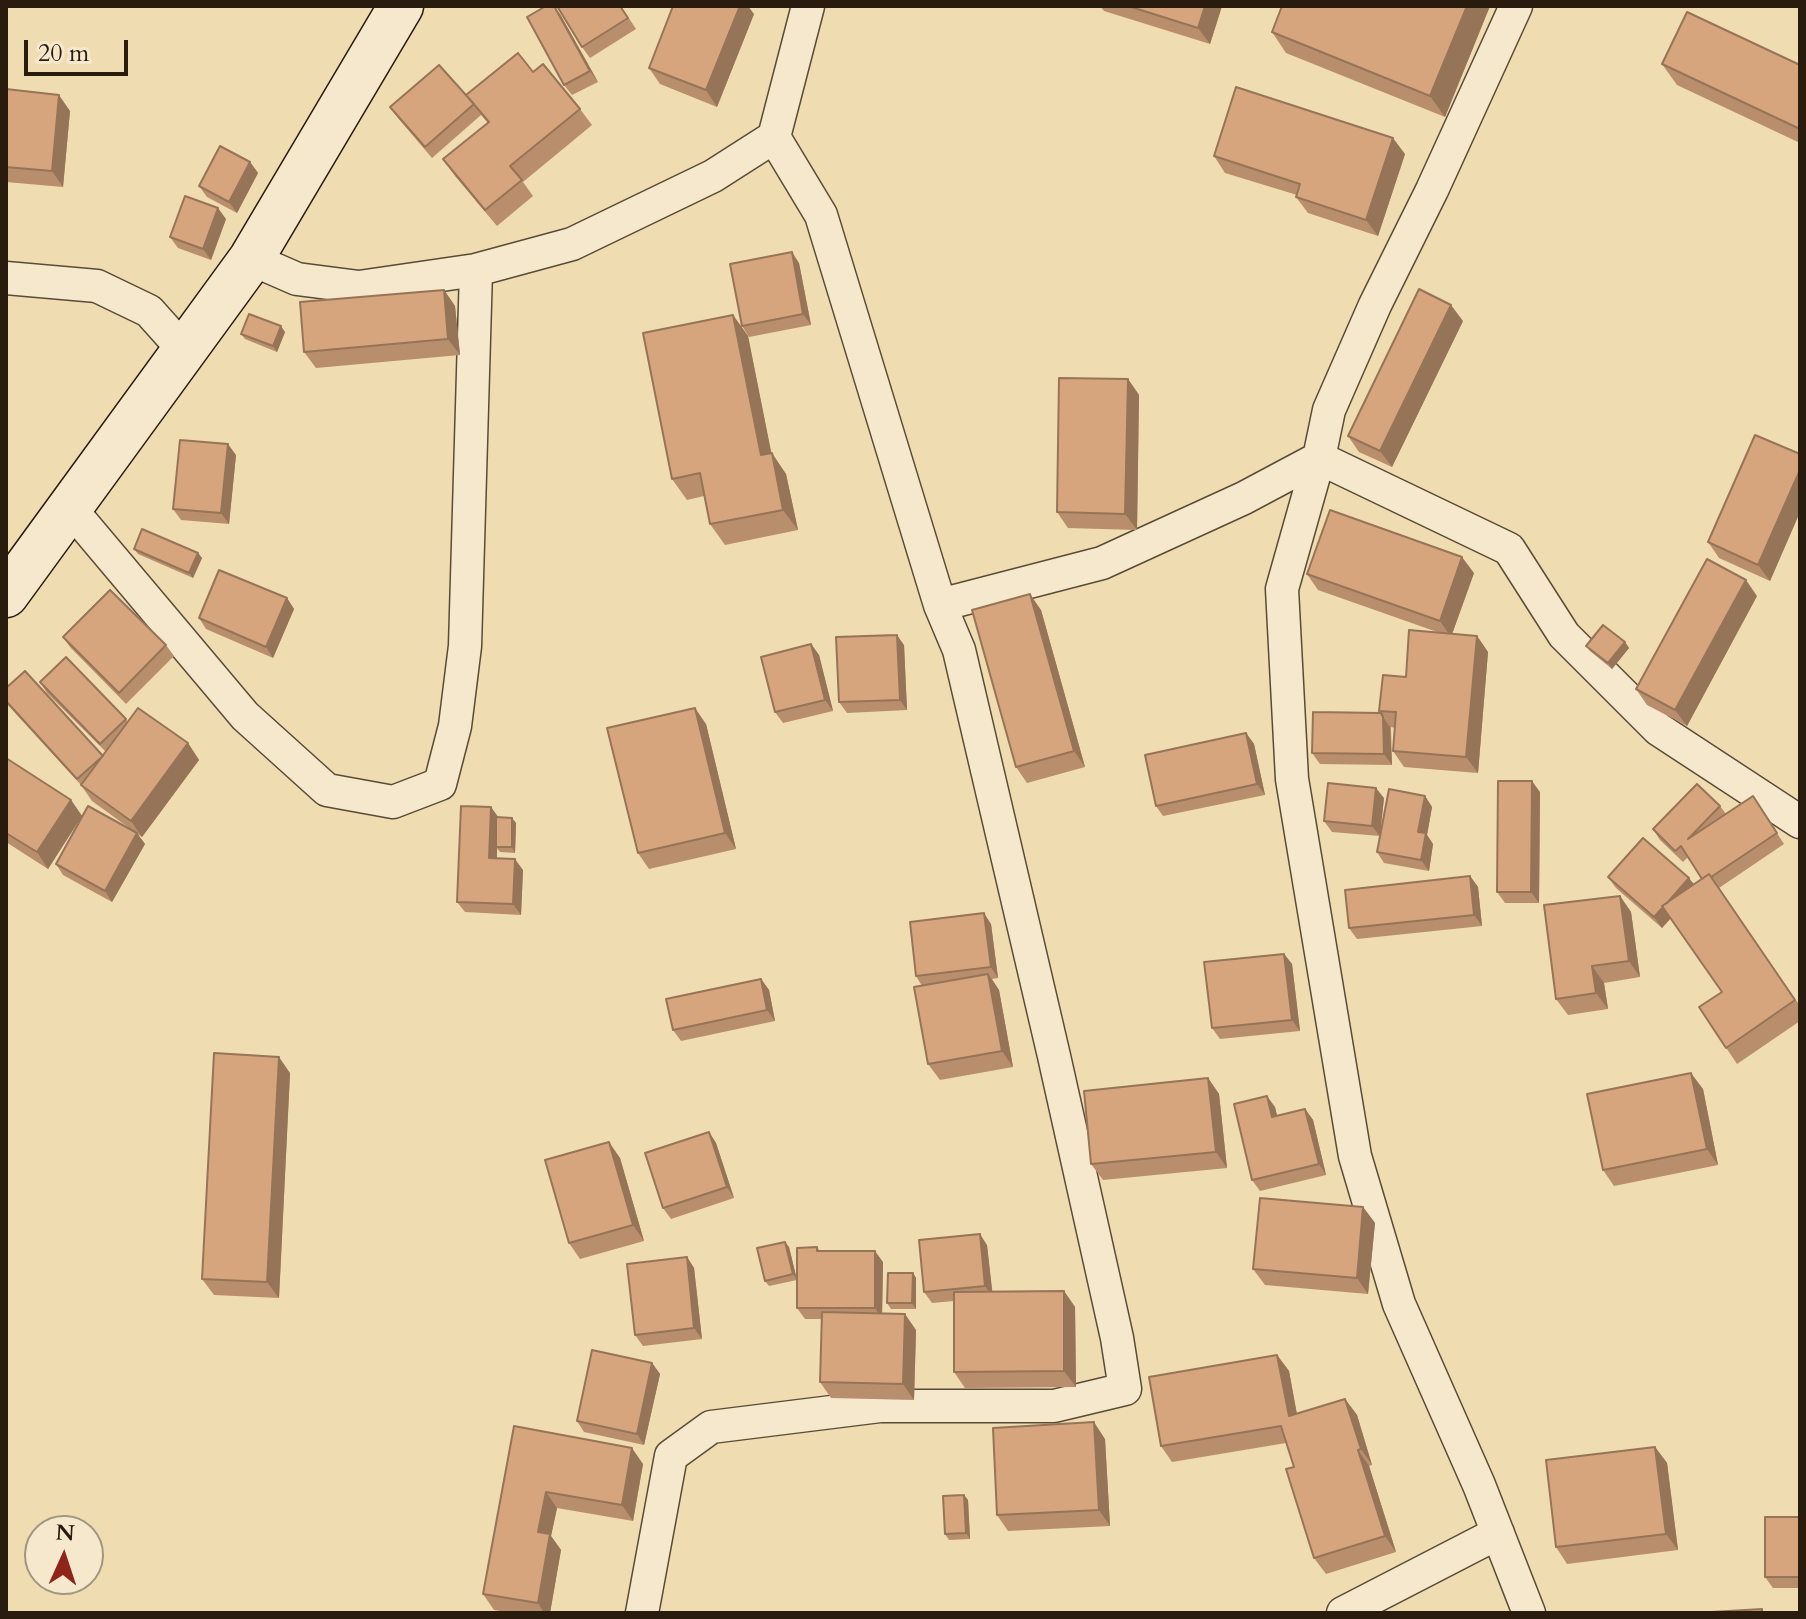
<!DOCTYPE html>
<style>
body{margin:0}
#map{position:relative;width:1806px;height:1619px;overflow:hidden;background:#efdcb1;font-family:Cardo,serif}
canvas{display:block}
.frame{position:absolute;inset:0;border:8px solid #291b0e;pointer-events:none}
.north{position:absolute;left:24px;top:1515px;width:80px;height:80px;box-sizing:border-box;background:#f5e8cc;border:2px solid #a39680;border-radius:50%;rotate:3deg;font-size:22px;font-weight:700;line-height:32px;text-align:center;color:#291b0e}
.north::after{content:'';display:block;margin:auto;width:28px;height:36px;background:#8f2418;clip-path:polygon(50% 0,100% 100%,50% 72%,0 100%)}
.scale{position:absolute;left:24px;top:40px;width:104px;height:36px;box-sizing:border-box;border:4px solid #291b0e;border-top:0;padding-left:10px;font-size:24px;line-height:28px;white-space:nowrap;color:#291b0e;-webkit-text-stroke:6px #f5e8cc;paint-order:stroke}
</style>
<div id="map">
<canvas width="1806" height="1619"></canvas>
<div class="frame"></div>
<div class="north">N</div>
<div class="scale">20 m</div>
</div>
<script>
const ctx = document.querySelector('canvas').getContext('2d');
ctx.lineJoin = 'round';
const shape = rows => new Path2D(rows.map(r => 'M' + r).join(''));
function trace(path, color, width, dash) { ctx.strokeStyle = color; ctx.lineWidth = width; ctx.lineCap = dash ? 'butt' : 'round'; ctx.setLineDash(dash || []); ctx.stroke(path); }
function fillPath(path, color) { ctx.fillStyle = color; ctx.fill(path, 'evenodd'); }
const street = shape([
 [1516,6,1432,190,1375,305,1329,410,1319,458,1282,589,1292,779,1355,1156,1399,1304,1479,1485,1529,1613],
 [251,259,297,279,359,287,476,270,572,244,713,176,774,137,808,6],
 [6,278,97,286,149,311,183,349],
 [69,507,245,716,327,790,393,802,440,784,455,726,465,646,476,270],
 [940,605,1102,563,1244,498,1319,458,1509,549,1564,635,1658,729,1800,822],
 [642,1613,671,1456,711,1427,880,1406,1054,1406,1125,1389,1117,1338,1054,1056,959,650,940,605,821,215,774,137],
 [1343,1613,1498,1533]
]);
const secondary = shape([
 [6,595,251,259,401,6]
]);
const wall = shape([
 [621,6,636,29,590,58,582,47],
 [1100,6,1222,6,1210,44,1104,11],
 [1282,6,1490,6,1445,117,1286,53,1272,32],
 [560,14,598,82,572,95,564,85],
 [754,14,717,107,660,84,649,68],
 [1662,64,1800,65,1800,143,1677,85],
 [533,72,580,109,592,125,523,182,533,196,497,226,455,176,443,159,488,123,481,115,432,158,398,118,390,107,471,101],
 [6,89,70,111,63,187,6,182],
 [1405,154,1378,236,1308,213,1296,197,1297,195,1225,173,1214,156],
 [250,162,258,173,237,213,207,197,199,186],
 [226,219,211,260,178,248,170,237],
 [799,263,811,325,749,337,742,326],
 [444,290,455,306,460,355,316,368,304,352],
 [733,315,748,336,771,453,786,474,798,530,725,545,710,524,704,496,687,500,672,479],
 [1463,321,1392,467,1359,452,1348,436],
 [285,332,277,352,245,339,241,334],
 [1128,379,1139,395,1137,530,1068,528,1057,512],
 [1800,454,1800,512,1770,581,1719,558,1708,542],
 [236,455,229,524,181,520,173,509],
 [134,549,198,553,202,558,193,578,138,554],
 [1474,573,1452,634,1477,636,1488,652,1478,773,1404,767,1393,751,1395,728,1391,727,1392,765,1320,764,1312,753,1381,713,1379,711,1440,633,1318,590,1307,574],
 [1757,596,1687,726,1647,705,1636,689],
 [287,598,294,609,273,658,206,629,199,618],
 [1041,610,1085,767,1027,783,1016,767],
 [63,637,166,645,174,656,126,704,70,647],
 [1625,642,1629,648,1612,669,1590,651,1586,646],
 [811,644,819,655,833,711,783,723,775,712],
 [904,645,907,710,847,713,839,702],
 [40,682,126,719,128,722,188,743,199,760,142,837,137,834,145,844,112,902,63,875,56,864,136,833,92,801,81,785,6,703,6,688,103,756,106,752,47,693],
 [706,724,736,849,649,869,638,853],
 [1246,733,1254,744,1265,795,1163,816,1156,806],
 [6,758,71,800,82,816,48,869,6,842],
 [1540,792,1539,903,1505,903,1497,892],
 [1425,796,1432,807,1427,835,1433,844,1429,871,1384,863,1377,852,1380,836,1332,832,1324,821,1384,798,1380,834],
 [1753,796,1784,844,1719,888,1800,1006,1800,1021,1737,1064,1699,1007,1722,992,1671,918,1662,928,1616,888,1608,877,1694,884,1702,879,1688,857,1683,862,1660,840,1653,829,1720,806,1726,814],
 [498,817,512,818,516,823,515,853,500,852,497,848,497,858,523,870,521,915,465,912,457,902],
 [1470,876,1478,887,1482,926,1357,939,1349,928],
 [1620,896,1631,912,1640,977,1604,983,1608,1009,1568,1015,1556,999],
 [991,924,998,978,992,979,999,990,1013,1067,940,1080,928,1064,922,986,916,976],
 [1284,954,1292,964,1300,1031,1220,1039,1212,1028],
 [761,979,769,990,775,1021,681,1041,673,1030],
 [290,1073,279,1298,214,1295,202,1279],
 [1208,1078,1219,1094,1227,1168,1103,1180,1091,1164],
 [1703,1089,1718,1165,1614,1186,1603,1170],
 [1275,1107,1277,1116,1305,1109,1313,1120,1326,1175,1260,1191,1252,1180],
 [709,1132,716,1143,734,1198,671,1219,663,1208],
 [620,1158,644,1241,580,1259,569,1243],
 [1363,1207,1375,1223,1368,1294,1265,1285,1253,1269],
 [987,1245,992,1292,1064,1291,1075,1307,1076,1387,965,1388,954,1372,954,1301,932,1303,924,1292],
 [789,1247,797,1280,769,1286,765,1281],
 [817,1247,820,1251,883,1262,882,1314,916,1330,914,1400,831,1398,820,1382,822,1319,805,1319,797,1308],
 [687,1257,694,1268,702,1339,643,1346,635,1335],
 [913,1273,916,1278,916,1309,891,1309,887,1303],
 [1277,1355,1289,1371,1297,1414,1345,1399,1357,1415,1372,1465,1369,1466,1396,1552,1326,1574,1314,1558,1294,1467,1286,1443,1172,1462,1161,1446],
 [652,1363,660,1374,644,1445,584,1432,577,1421],
 [514,1426,643,1464,633,1521,557,1508,551,1536,561,1550,550,1613,512,1613,494,1610,483,1594],
 [1105,1439,1110,1526,1008,1531,997,1515],
 [1655,1447,1667,1463,1678,1550,1567,1564,1556,1547],
 [964,1495,968,1500,970,1539,949,1540,945,1534],
 [1800,1517,1800,1588,1773,1588,1765,1577]
]);
const shadedWall = shape([
 [554,6,560,14,598,82,590,71],
 [740,6,748,6,754,14,717,107,706,90],
 [1205,6,1222,6,1210,44,1198,28],
 [1467,6,1490,6,1445,117,1430,96],
 [59,95,70,111,63,187,52,171],
 [1393,138,1405,154,1378,236,1366,220],
 [250,162,258,173,237,213,229,202],
 [218,208,226,219,211,260,203,249],
 [792,252,799,263,811,325,803,314],
 [444,290,455,306,460,355,448,339],
 [1451,305,1463,321,1392,467,1380,451],
 [733,315,748,336,776,476,761,455],
 [281,326,285,332,277,352,273,346],
 [1128,379,1139,395,1137,530,1125,514],
 [228,444,236,455,229,524,221,513],
 [772,453,786,474,798,530,783,510],
 [1800,470,1800,512,1770,581,1758,565],
 [198,553,202,558,193,578,189,573],
 [1462,557,1474,573,1451,637,1440,621],
 [1746,580,1757,596,1687,726,1675,710],
 [1030,594,1041,610,1085,767,1074,751],
 [287,598,294,609,273,658,266,647],
 [897,635,904,645,907,710,900,700],
 [1477,636,1488,652,1478,773,1466,757],
 [1625,642,1629,648,1612,669,1608,663],
 [811,644,819,655,833,711,825,700],
 [695,708,706,724,736,849,725,833],
 [1383,717,1390,727,1392,765,1384,754],
 [1246,733,1254,744,1265,795,1257,784],
 [188,743,199,760,142,837,131,821],
 [1532,781,1540,792,1539,903,1531,892],
 [1376,788,1384,798,1380,836,1372,826],
 [1425,796,1432,807,1427,835,1433,844,1429,871,1421,860,1418,832],
 [71,800,82,816,48,869,37,852],
 [491,807,499,818,496,869,489,858],
 [512,818,516,823,515,853,512,847],
 [137,833,145,844,112,902,105,891],
 [515,859,523,870,521,915,513,904],
 [1470,876,1478,887,1482,926,1474,915],
 [1689,878,1697,888,1662,928,1654,917],
 [1620,896,1631,912,1640,977,1629,961],
 [984,913,991,924,998,978,991,967],
 [1284,954,1292,964,1300,1031,1292,1020],
 [1592,966,1604,983,1608,1009,1596,993],
 [988,974,999,990,1013,1067,1002,1051],
 [761,979,769,990,775,1021,767,1010],
 [279,1057,290,1073,279,1298,267,1282],
 [1691,1073,1703,1089,1718,1165,1707,1149],
 [1208,1078,1219,1094,1227,1168,1216,1152],
 [1267,1096,1275,1107,1280,1128,1272,1117],
 [1305,1109,1313,1120,1326,1175,1319,1164],
 [709,1132,716,1143,734,1198,727,1187],
 [609,1142,620,1158,644,1241,633,1225],
 [1363,1207,1375,1223,1368,1294,1357,1278],
 [980,1234,987,1245,993,1297,985,1286],
 [785,1242,789,1247,797,1280,793,1274],
 [875,1251,883,1262,882,1319,875,1308],
 [687,1257,694,1268,702,1339,694,1328],
 [913,1273,916,1278,916,1309,912,1303],
 [1064,1291,1075,1307,1076,1387,1064,1371],
 [905,1314,916,1330,914,1400,903,1384],
 [1277,1355,1289,1371,1300,1432,1289,1416],
 [652,1363,660,1374,644,1445,637,1434],
 [1345,1399,1357,1415,1372,1465,1361,1449],
 [1094,1422,1105,1439,1110,1526,1099,1510],
 [1655,1447,1667,1463,1678,1550,1666,1534],
 [632,1448,643,1464,633,1521,622,1505],
 [1358,1450,1369,1466,1396,1552,1385,1536],
 [546,1492,557,1508,551,1536,561,1550,550,1613,544,1613,538,1603,538,1532],
 [964,1495,968,1500,970,1539,966,1533]
]);
const building = shape([
 [546,6,554,6,590,71,564,85,527,17,546,6],
 [557,6,620,6,628,18,582,47,557,6],
 [673,6,740,6,706,90,649,68,673,6],
 [1128,6,1205,6,1198,28,1128,6],
 [1282,6,1467,6,1430,96,1272,32,1282,6],
 [1687,12,1800,65,1800,129,1662,64,1687,12],
 [518,53,533,72,543,64,580,109,510,166,522,180,485,210,443,159,489,122,466,95,518,53],
 [439,65,474,104,425,147,390,107,439,65],
 [1236,87,1393,138,1366,220,1296,197,1300,184,1214,156,1236,87],
 [6,89,59,95,52,171,6,167,6,89],
 [220,146,250,162,229,202,199,186,220,146],
 [185,196,218,208,203,249,170,237,185,196],
 [792,252,803,314,742,326,730,264,792,252],
 [1419,289,1451,305,1380,451,1348,436,1419,289],
 [444,290,448,339,304,352,300,302,444,290],
 [249,314,281,326,273,346,241,334,249,314],
 [733,315,761,455,772,453,783,510,710,524,700,473,672,479,643,333,733,315],
 [1059,378,1128,379,1125,514,1057,512,1059,378],
 [1755,435,1800,454,1800,470,1758,565,1708,542,1755,435],
 [180,440,228,444,221,513,173,509,180,440],
 [1330,510,1462,557,1440,621,1307,574,1330,510],
 [142,529,198,553,189,573,134,549,142,529],
 [1707,559,1746,580,1675,710,1636,689,1707,559],
 [219,570,287,598,266,647,199,618,219,570],
 [110,590,166,645,119,693,63,637,110,590],
 [1030,594,1074,751,1016,767,972,610,1030,594],
 [1603,625,1625,642,1608,663,1586,646,1603,625],
 [1409,630,1477,636,1466,757,1393,751,1396,712,1379,711,1383,675,1406,677,1409,630],
 [897,635,900,700,839,702,836,637,897,635],
 [811,644,825,700,775,712,761,657,811,644],
 [66,657,126,719,100,744,40,682,66,657],
 [25,671,103,756,77,779,6,701,6,688,25,671],
 [138,708,188,743,131,821,81,785,138,708],
 [695,708,725,833,638,853,607,728,695,708],
 [1313,712,1381,713,1383,717,1384,754,1312,753,1313,712],
 [1246,733,1257,784,1156,806,1145,755,1246,733],
 [6,758,71,800,37,852,6,833,6,758],
 [1498,781,1532,781,1531,892,1497,892,1498,781],
 [1328,783,1376,788,1372,826,1324,821,1328,783],
 [1697,784,1720,806,1688,839,1753,796,1777,833,1711,877,1709,874,1702,879,1681,846,1675,851,1653,829,1697,784],
 [1389,789,1425,796,1418,832,1426,833,1421,860,1377,852,1389,789],
 [88,806,137,833,105,891,56,864,88,806],
 [461,806,491,807,489,858,515,859,513,904,457,902,461,806],
 [496,817,512,818,512,847,496,847,496,817],
 [1643,838,1689,878,1667,903,1662,906,1663,907,1654,917,1608,877,1643,838],
 [1709,874,1795,1000,1726,1048,1699,1007,1722,992,1662,906,1709,874],
 [1470,876,1474,915,1349,928,1345,890,1470,876],
 [1620,896,1629,961,1592,966,1596,993,1556,999,1544,905,1620,896],
 [984,913,991,967,916,976,910,922,984,913],
 [1284,954,1292,1020,1212,1028,1204,962,1284,954],
 [988,974,1002,1051,928,1064,914,987,988,974],
 [761,979,767,1010,673,1030,666,999,761,979],
 [214,1053,279,1057,267,1282,202,1279,214,1053],
 [1691,1073,1707,1149,1603,1170,1587,1094,1691,1073],
 [1208,1078,1216,1152,1091,1164,1084,1091,1208,1078],
 [1267,1096,1272,1117,1305,1109,1319,1164,1252,1180,1234,1104,1267,1096],
 [709,1132,727,1187,663,1208,645,1153,709,1132],
 [609,1142,633,1225,569,1243,545,1160,609,1142],
 [1260,1198,1363,1207,1357,1278,1253,1269,1260,1198],
 [980,1234,985,1286,924,1292,919,1240,980,1234],
 [785,1242,793,1274,765,1281,757,1248,785,1242],
 [817,1247,817,1251,875,1251,875,1308,797,1308,797,1248,817,1247],
 [687,1257,694,1328,635,1335,627,1264,687,1257],
 [888,1273,913,1273,912,1303,887,1303,888,1273],
 [1064,1291,1064,1371,954,1372,954,1292,1064,1291],
 [822,1312,905,1314,903,1384,820,1382,822,1312],
 [592,1350,652,1363,637,1434,577,1421,592,1350],
 [1277,1355,1289,1416,1345,1399,1361,1449,1358,1450,1385,1536,1314,1558,1286,1469,1294,1467,1281,1426,1161,1446,1149,1377,1277,1355],
 [1094,1422,1099,1510,997,1515,993,1428,1094,1422],
 [514,1426,632,1448,622,1505,546,1492,538,1532,550,1534,538,1603,483,1594,514,1426],
 [1655,1447,1666,1534,1556,1547,1546,1460,1655,1447],
 [964,1495,966,1533,945,1534,943,1496,964,1495],
 [1765,1517,1800,1517,1800,1577,1765,1577,1765,1517],
 [1762,1609,1762,1613,1695,1613,1762,1609]
]);
trace(street, '#5a4b37', 35);
trace(secondary, '#291b0e', 47);
trace(street, '#f5e8cc', 32);
trace(secondary, '#f5e8cc', 44);
fillPath(wall, '#b98e6c');
fillPath(shadedWall, '#967458');
fillPath(building, '#d7a57d');
trace(building, '#967458', 2);
</script>
